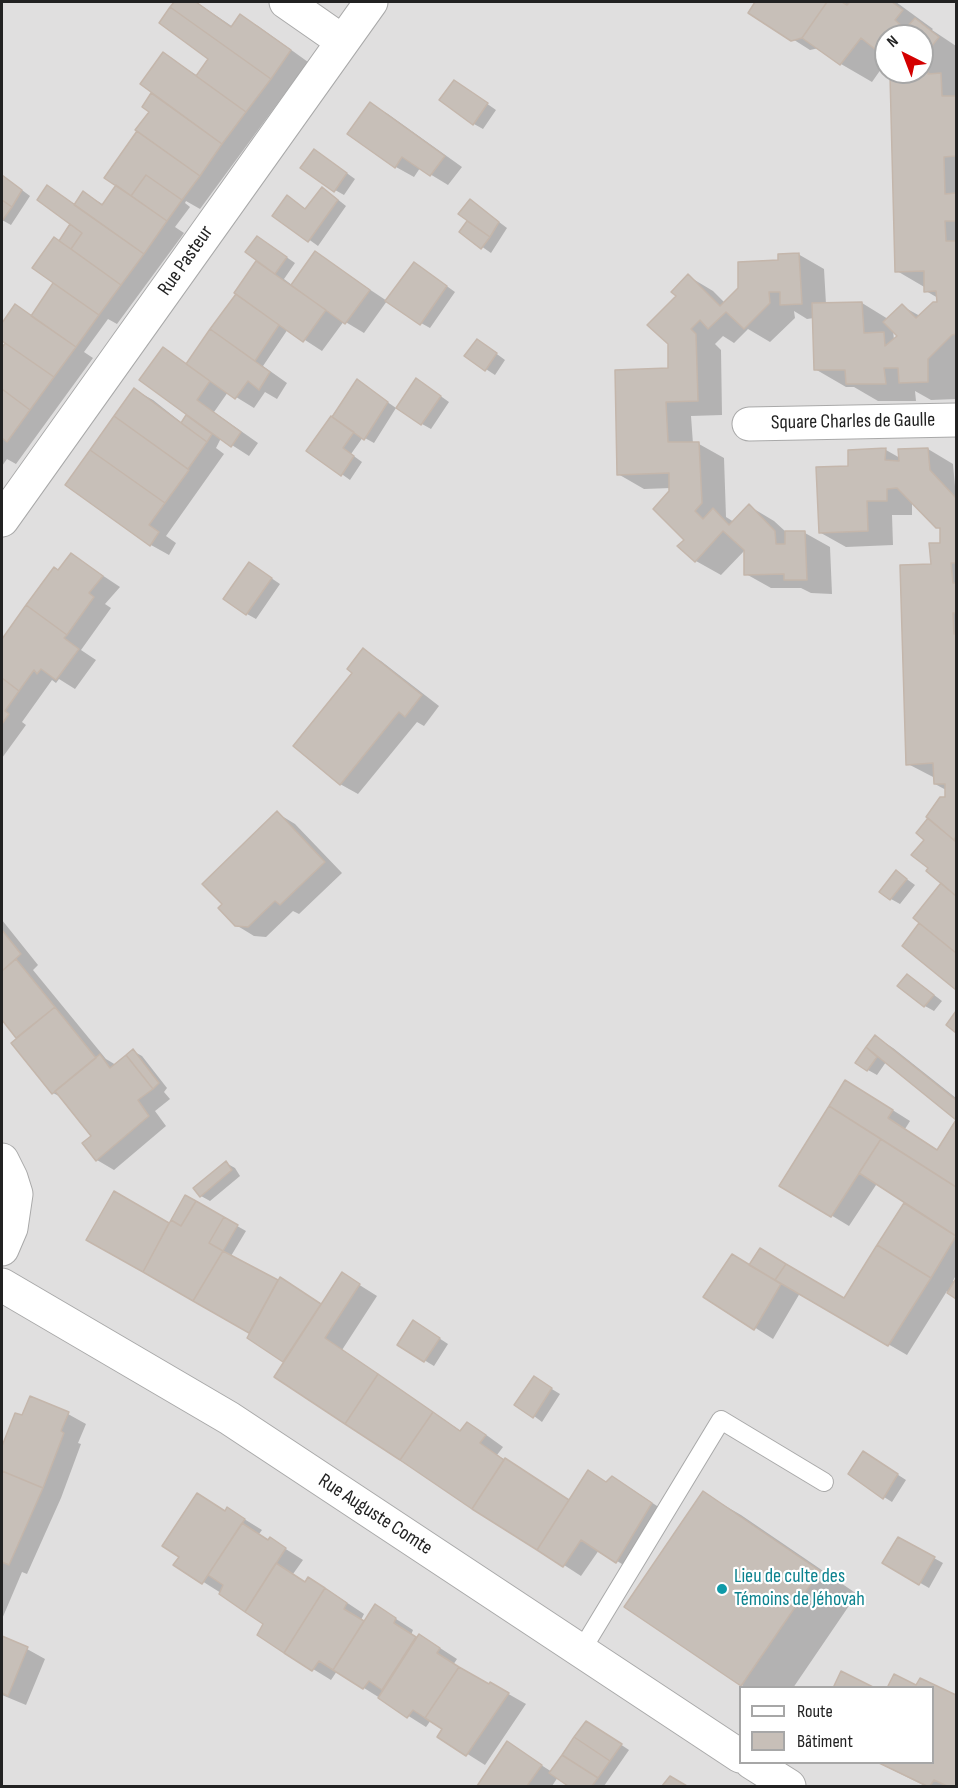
<!DOCTYPE html>
<meta charset="utf-8">
<style>
body{margin:0}
#map{position:relative;width:958px;height:1788px;overflow:hidden;background:#f2efe9;font-family:"Sofia Sans Condensed",sans-serif}
canvas{display:block}
.frame{position:absolute;inset:0;border:3px solid #222;pointer-events:none}
.legend{position:absolute;left:739px;top:1686px;width:195px;height:78px;box-sizing:border-box;background:#fff;border:2px solid #a7a7a7;margin:0;padding:8px 10px;list-style:none;font-size:18px;color:#222}
.legend li{display:flex;align-items:center;gap:12px;height:30px}
.legend b{width:30px;border:2px solid #a7a7a7}
.north{position:absolute;left:874px;top:24px;width:60px;height:60px;box-sizing:border-box;background:#fff;border:2px solid #a7a7a7;border-radius:50%;rotate:318deg;font-size:16px;font-weight:700;line-height:24px;text-align:center;color:#222}
.north::after{content:'';display:block;margin:auto;width:21px;height:27px;background:#d40000;clip-path:polygon(50% 0,100% 100%,50% 72%,0 100%)}
</style>
<div id="map">
<canvas width="958" height="1788"></canvas>
<div class="frame"></div>
<ul class="legend">
<li><b style="height:8px;background:#fff"></b>Route</li>
<li><b style="height:16px;background:#c7bfb8"></b>Bâtiment</li>
</ul>
<div class="north">N</div>
</div>
<script>
const ctx = document.querySelector('canvas').getContext('2d');
ctx.lineJoin = 'round';
function fillPath(path, color) { ctx.fillStyle = color; ctx.fill(path, 'evenodd'); }
const shape = rows => new Path2D(rows.map(r => 'M' + r).join(''));
function trace(path, color, width, dash) { ctx.strokeStyle = color; ctx.lineWidth = width; ctx.lineCap = dash ? 'butt' : 'round'; ctx.setLineDash(dash || []); ctx.stroke(path); }
function drawText(font, color, halo, rows, align = 'center') {
  ctx.font = font + ' "Sofia Sans Condensed",sans-serif'; ctx.lineWidth = 4.5; ctx.setLineDash([]); ctx.textBaseline = 'middle'; ctx.strokeStyle = halo; ctx.fillStyle = color; for (const [text, x, y, turn = 0] of rows) {
    ctx.save(); ctx.translate(x, y); ctx.rotate((+turn || 0) * Math.PI / 180); ctx.textAlign = isNaN(turn) ? turn : align; if (halo) ctx.strokeText(text, 0, 0); ctx.fillText(text, 0, 0); ctx.restore();
  }
}
const residential = shape([
 [2,2,956,2,956,1786,2,1786],
 [886,36,922,36,922,72,886,72],
 [740,1688,932,1688,932,1762,740,1762]
]);
const shadow = shape([
 [176,2,196,2,233,27,240,16,258,26,308,62,200,209,186,201,185,203,190,207,175,227,184,233,117,324,108,319,84,352,93,358,16,464,7,459,2,466,2,350,7,343,2,339,2,326,15,306,33,316,62,287,60,242,72,224,48,187,76,205,84,193,104,205,118,185,151,112,144,107,153,92,163,54,198,76,210,59,161,23],
 [757,2,896,2,933,29,932,30,956,46,956,399,931,400,915,391,916,401,878,401,854,387,846,387,815,369,814,318,807,319,794,311,795,318,770,342,748,329,734,343,723,336,715,344,721,350,722,415,691,416,693,444,699,444,724,458,726,517,734,522,749,506,774,521,786,532,805,533,830,547,832,594,811,593,801,588,771,588,746,574,746,549,721,575,696,561,686,540,671,488,644,489,618,474,670,369,679,296,688,276,713,291,725,303,780,261,798,254,824,269,826,304,862,303,888,319,902,306,920,316,938,303,938,298,926,291,926,288,897,271,894,72,922,72,922,36,886,36,886,62,872,82,841,64,819,48,810,50,750,12],
 [893,330,899,336,894,340],
 [463,87,496,110,483,129,474,124],
 [371,104,388,114,462,167,448,185,420,168,414,177,396,167,350,133],
 [323,156,355,179,344,195,335,190],
 [2,175,30,196,11,225,2,220],
 [331,194,346,206,318,246,275,215,287,197,307,210],
 [470,200,507,228,491,253,461,232,470,220],
 [266,243,295,263,284,279,292,285,315,253,387,301,364,333,344,321,322,351,288,329,263,366,287,383,277,399,265,392,254,408,228,392,214,412,258,443,249,456,221,438,216,448,224,454,166,536,176,543,169,555,151,545,67,485,135,390,153,400,182,423,188,414,164,349,187,364,236,296,263,266],
 [423,269,455,292,430,328,421,323],
 [486,346,505,360,495,375,466,356],
 [357,381,396,408,374,443,363,437,351,454,362,462,350,480,308,450],
 [425,385,449,402,431,429,422,424],
 [928,449,953,464,955,486,956,488,956,987,904,945,921,923,943,883,930,868,926,839,947,799,946,790,935,784,935,778,908,764,933,566,942,545,942,530,912,502,912,515,892,515,893,545,846,547,821,533,850,467,886,450,900,458,900,450],
 [72,555,120,587,105,604,111,608,81,650,96,660,75,689,59,679,56,683,52,680,22,722,26,725,2,758,2,653,5,648,2,646,2,642,54,569,59,572],
 [258,569,280,584,256,619,247,614],
 [363,650,381,661,439,706,424,726,417,722,358,794,340,784,354,673],
 [277,813,295,824,342,873,299,914,293,911,266,937,254,936,236,925],
 [897,872,915,885,900,904,891,899],
 [2,920,38,965,33,970,106,1059,116,1065,133,1051,142,1056,167,1088,164,1092,170,1099,155,1111,166,1126,114,1170,97,1160,93,1137,61,1097,53,1093,18,1039,2,1018],
 [916,981,942,1001,934,1011,925,1006],
 [876,1037,893,1048,956,1098,956,1118,886,1062,877,1075,868,1070,867,1048],
 [864,1092,910,1121,905,1129,938,1151,956,1122,956,1275,953,1281,956,1283,956,1297,947,1291,907,1355,800,1293,773,1339,705,1296,750,1266,844,1300,908,1201,878,1182,849,1226,781,1185],
 [226,1163,235,1168,240,1176,210,1201,201,1196,195,1188],
 [115,1193,170,1225,186,1197,246,1231,231,1256,279,1282,280,1279,323,1305,342,1274,377,1296,342,1350,462,1432,467,1424,485,1434,503,1447,497,1455,570,1501,589,1472,607,1483,630,1488,669,1514,635,1572,599,1550,581,1576,564,1565,285,1362,249,1338,251,1333,88,1239],
 [422,1327,448,1344,434,1366,399,1345],
 [534,1378,560,1394,542,1422,534,1416],
 [68,1414,86,1424,78,1443,81,1444,61,1498,27,1574,22,1572,2,1619,2,1450,16,1415,22,1417],
 [872,1458,906,1480,892,1502,884,1497],
 [703,1493,741,1515,857,1594,793,1688,746,1688,626,1607],
 [228,1509,262,1530,259,1534,269,1541,270,1539,303,1560,293,1574,306,1583,326,1589,343,1600,364,1614,361,1620,365,1622,393,1617,413,1630,411,1635,437,1646,457,1659,453,1665,490,1686,491,1684,526,1704,485,1765,439,1736,444,1728,431,1720,426,1727,337,1671,331,1680,313,1669,265,1624,221,1593,175,1564],
 [899,1539,943,1563,929,1588,884,1562],
 [2,1638,27,1649,45,1659,26,1705,2,1695],
 [921,1680,956,1697,956,1786,925,1786,877,1762,932,1762,932,1688,916,1687],
 [596,1728,629,1750,604,1786,571,1786,558,1777,552,1786,479,1786,507,1743,552,1772]
]);
const building = shape([
 [174,2,196,2,231,27,240,14,291,50,271,79,170,7,174,2],
 [755,2,827,2,802,38,791,41,748,13,755,2],
 [827,2,842,2,847,5,850,2,892,2,903,10,895,20,905,29,915,18,939,37,927,52,928,74,941,73,942,96,956,96,956,156,944,157,945,194,956,193,956,221,945,221,946,241,956,241,956,334,952,335,928,359,928,382,899,383,898,368,884,368,886,384,846,384,845,370,814,370,812,303,862,302,864,333,884,332,885,346,897,336,883,322,902,304,916,318,933,302,937,302,936,291,924,292,924,271,895,272,890,75,892,75,892,72,922,72,922,36,886,36,886,43,883,41,876,50,861,38,840,65,802,38,827,2],
 [170,7,271,79,246,112,196,76,208,59,159,23,170,7],
 [163,52,246,112,222,144,140,84,163,52],
 [454,80,488,103,473,125,439,100,454,80],
 [151,93,222,144,200,176,135,130,149,112,142,107,151,93],
 [370,102,445,156,430,176,402,157,395,168,347,134,370,102],
 [137,131,200,176,182,200,146,175,131,196,104,178,137,131],
 [314,149,347,173,334,192,300,168,314,149],
 [2,175,22,190,12,207,2,200,2,175],
 [146,175,182,200,167,221,131,196,146,175],
 [47,185,144,254,121,285,71,249,82,233,37,200,47,185],
 [116,185,167,221,144,254,74,205,83,191,102,205,116,185],
 [322,187,338,200,308,242,272,216,287,195,305,209,322,187],
 [470,199,499,222,490,237,458,214,470,199],
 [2,200,12,207,2,221,2,200],
 [467,221,490,237,481,249,459,232,467,221],
 [70,224,82,233,71,249,59,241,70,224],
 [257,236,287,257,275,274,245,252,257,236],
 [54,237,121,285,99,315,32,268,54,237],
 [315,251,370,290,345,324,291,285,315,251],
 [799,253,802,304,780,305,780,292,769,292,770,303,744,329,726,312,708,329,700,320,691,329,696,334,698,401,666,402,668,442,699,442,702,503,695,511,703,519,713,508,729,525,749,504,775,531,776,544,785,544,785,531,805,531,807,580,784,580,784,574,744,575,744,550,723,531,695,562,677,546,684,540,653,509,669,491,669,473,617,475,615,370,668,368,668,344,647,325,676,296,671,292,688,274,720,306,738,288,738,262,778,260,778,254,799,253],
 [256,261,326,310,303,342,234,293,256,261],
 [414,262,447,286,420,325,385,301,414,262],
 [53,283,99,315,76,347,31,316,53,283],
 [236,294,279,325,255,361,210,329,236,294],
 [15,304,76,347,54,377,2,341,2,323,15,304],
 [210,329,270,372,259,390,248,381,235,399,186,364,210,329],
 [477,339,497,353,485,371,464,356,477,339],
 [5,343,54,377,30,410,2,389,2,348,5,343],
 [163,347,210,381,197,400,241,432,231,447,139,380,163,347],
 [416,378,441,396,421,425,396,408,416,378],
 [357,379,388,402,364,440,332,417,357,379],
 [134,388,207,442,188,469,114,416,134,388],
 [2,389,30,410,7,442,2,438,2,389],
 [186,415,212,434,207,442,181,423,186,415],
 [114,416,189,470,165,503,90,450,114,416],
 [331,416,354,432,343,448,354,456,341,476,306,451,331,416],
 [886,448,885,460,899,461,898,449,928,448,930,470,956,498,956,563,951,563,953,583,956,583,956,613,953,613,954,634,956,633,956,836,954,840,926,817,940,797,945,797,945,784,934,784,933,763,906,765,900,565,931,564,929,543,940,543,940,528,936,528,897,488,887,489,887,501,867,501,868,531,819,533,816,467,848,466,848,450,886,448],
 [90,450,165,503,149,525,159,532,150,546,65,485,90,450],
 [71,553,103,576,89,593,94,597,67,635,26,605,54,567,58,570,71,553],
 [249,562,272,578,246,615,223,599,249,562],
 [26,605,67,635,64,638,79,649,56,680,41,669,37,674,34,670,19,691,2,678,2,639,26,605],
 [363,648,422,695,405,717,399,712,340,785,293,746,352,673,347,669,363,648],
 [2,678,19,691,5,711,9,714,2,724,2,678],
 [277,811,325,862,280,905,275,901,248,927,235,926,218,908,222,904,202,884,277,811],
 [928,818,956,842,956,896,926,871,928,868,911,855,924,840,916,833,928,818],
 [896,870,907,879,890,900,879,892,896,870],
 [941,883,956,896,956,953,913,918,941,883],
 [919,923,956,953,956,990,902,946,919,923],
 [2,930,21,954,2,971,2,930],
 [16,959,55,1007,16,1038,2,1020,2,971,16,959],
 [907,974,934,995,924,1007,897,986,907,974],
 [55,1007,96,1058,52,1094,11,1043,55,1007],
 [956,1011,956,1033,946,1025,956,1011],
 [875,1035,956,1100,956,1120,866,1047,875,1035],
 [866,1047,877,1057,867,1071,855,1063,866,1047],
 [133,1049,159,1083,153,1089,126,1055,133,1049],
 [100,1054,110,1068,126,1055,153,1089,138,1100,149,1116,96,1161,82,1143,91,1136,55,1091,100,1054],
 [845,1080,893,1110,888,1118,937,1150,956,1120,956,1187,829,1106,845,1080],
 [829,1106,881,1139,831,1217,779,1186,829,1106],
 [881,1139,956,1187,956,1236,859,1173,881,1139],
 [226,1161,232,1170,200,1197,193,1188,226,1161],
 [114,1191,169,1223,143,1272,86,1240,114,1191],
 [185,1195,196,1201,181,1226,171,1220,185,1195],
 [196,1201,224,1217,209,1243,223,1251,193,1301,143,1272,171,1220,181,1226,196,1201],
 [904,1203,956,1236,931,1278,877,1245,904,1203],
 [224,1217,238,1225,223,1251,209,1243,224,1217],
 [877,1245,931,1278,888,1346,775,1280,786,1264,844,1298,877,1245],
 [760,1248,786,1264,775,1280,749,1265,760,1248],
 [223,1251,278,1280,249,1333,193,1301,223,1251],
 [732,1254,781,1284,754,1330,703,1297,732,1254],
 [342,1272,360,1284,325,1338,378,1374,345,1424,274,1377,342,1272],
 [280,1277,321,1304,283,1362,247,1338,280,1277],
 [955,1280,956,1281,956,1299,947,1293,955,1280],
 [413,1320,440,1338,424,1362,397,1345,413,1320],
 [378,1374,433,1412,400,1460,345,1424,378,1374],
 [534,1376,552,1388,533,1418,514,1405,534,1376],
 [30,1396,69,1412,61,1431,64,1433,43,1488,2,1471,2,1446,15,1413,22,1415,30,1396],
 [433,1412,460,1431,467,1422,486,1435,480,1443,504,1460,472,1509,400,1460,433,1412],
 [863,1451,898,1474,883,1499,848,1474,863,1451],
 [505,1458,569,1500,537,1550,472,1509,505,1458],
 [588,1470,606,1482,612,1476,652,1503,616,1563,581,1540,563,1567,537,1550,588,1470],
 [2,1471,43,1488,9,1565,2,1562,2,1471],
 [703,1491,820,1571,741,1686,624,1607,703,1491],
 [197,1493,225,1511,227,1507,245,1519,202,1584,173,1565,179,1557,162,1546,197,1493],
 [242,1523,268,1540,270,1537,286,1548,245,1612,219,1594,223,1585,208,1575,242,1523],
 [898,1537,935,1557,919,1585,882,1563,898,1537],
 [276,1563,305,1582,308,1577,325,1588,284,1653,257,1635,263,1624,245,1612,276,1563],
 [325,1588,347,1603,344,1609,364,1621,333,1670,319,1661,312,1671,284,1653,325,1588],
 [375,1604,396,1618,394,1623,416,1637,382,1690,369,1681,363,1689,333,1670,375,1604],
 [419,1634,440,1648,437,1653,459,1667,425,1718,413,1710,407,1718,378,1698,419,1634],
 [2,1636,28,1647,8,1696,2,1693,2,1636],
 [459,1667,489,1684,490,1682,509,1693,466,1756,437,1737,442,1729,425,1718,459,1667],
 [841,1671,875,1688,833,1688,841,1671],
 [894,1674,916,1685,920,1678,956,1695,956,1786,947,1786,934,1780,930,1786,927,1786,877,1762,932,1762,932,1688,887,1688,894,1674],
 [586,1721,622,1744,610,1761,574,1737,586,1721],
 [574,1737,610,1761,598,1778,562,1755,574,1737],
 [507,1741,542,1765,527,1786,477,1786,507,1741],
 [562,1755,598,1778,592,1786,568,1786,549,1773,562,1755],
 [670,1776,687,1786,662,1786,670,1776]
]);
const lane = shape([
 [581,1651,721,1420,824,1482]
]);
const street = shape([
 [286,2,342,41],
 [749,424,956,420],
 [2,520,371,2],
 [2,1160,11,1178,16,1194,11,1228,2,1249],
 [2,1285,229,1418,740,1756],
 [751,1762,789,1786]
]);
const markers = [
 [722,1589,6,"#0f9aa8"]
];
const streetNames = [
 ["Rue Pasteur",186,261,-55],
 ["Square Charles de Gaulle",853,422,-1],
 ["Rue Auguste Comte",375,1515,33]
];
const cultureNames = [
 ["Lieu de culte des",734,1577],
 ["Témoins de Jéhovah",734,1600]
];
fillPath(residential, '#e0dfdf');
fillPath(shadow, '#0003');
fillPath(building, '#c7bfb8');
trace(building, '#c4b6ab', 1.5);
trace(lane, '#a9a9a9', 20);
trace(street, '#a9a9a9', 35);
trace(lane, '#fff', 18);
trace(street, '#fff', 33);
for (const [x, y, r, color] of markers) { const dot = new Path2D(); dot.arc(x, y, r, 0, 2 * Math.PI); ctx.fillStyle = color; ctx.fill(dot); trace(dot, '#fff', 2); }
drawText('20px', '#222', '#fff', streetNames);
drawText('20px', '#0d838f', '#fff', cultureNames, 'left');
</script>
